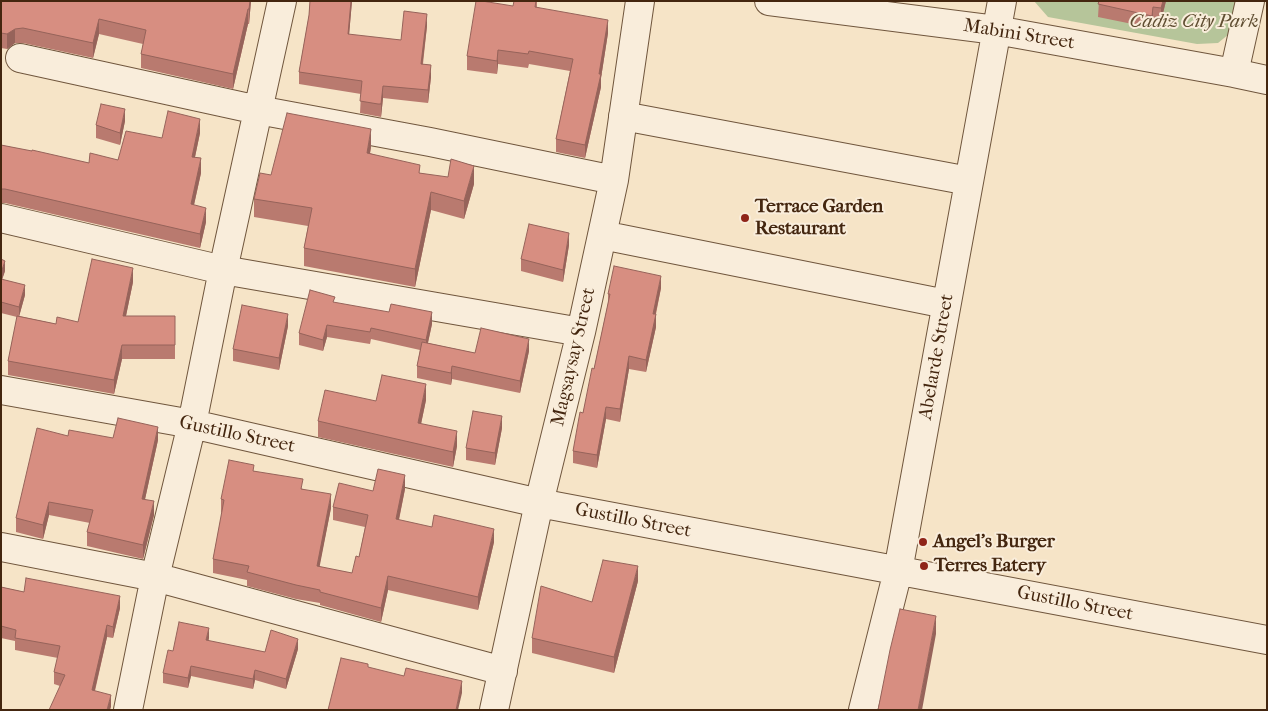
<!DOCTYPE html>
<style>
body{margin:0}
#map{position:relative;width:1268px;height:711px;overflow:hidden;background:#f6e4c7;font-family:"IM FELL French Canon",serif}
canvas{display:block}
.frame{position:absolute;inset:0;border:2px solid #44260f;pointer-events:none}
</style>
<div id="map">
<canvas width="1268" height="711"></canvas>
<div class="frame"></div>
</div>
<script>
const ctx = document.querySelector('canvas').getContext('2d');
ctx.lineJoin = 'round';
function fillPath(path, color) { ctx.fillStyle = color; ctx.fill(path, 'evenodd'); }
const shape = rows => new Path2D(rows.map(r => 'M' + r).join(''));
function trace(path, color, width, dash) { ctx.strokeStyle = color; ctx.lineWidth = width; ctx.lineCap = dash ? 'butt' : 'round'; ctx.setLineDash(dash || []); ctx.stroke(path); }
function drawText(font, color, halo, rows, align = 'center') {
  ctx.font = font + ' "IM FELL French Canon",serif'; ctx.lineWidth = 4; ctx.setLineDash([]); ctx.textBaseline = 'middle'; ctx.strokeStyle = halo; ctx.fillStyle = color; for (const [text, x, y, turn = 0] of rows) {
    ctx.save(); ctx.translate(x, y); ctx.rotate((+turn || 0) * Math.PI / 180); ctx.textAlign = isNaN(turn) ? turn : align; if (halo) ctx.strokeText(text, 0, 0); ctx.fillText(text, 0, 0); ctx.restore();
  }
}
const green = shape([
 [1034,1,1237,1,1229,34,1218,43,1197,44,1048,17]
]);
const minor = shape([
 [769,1,996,30,1234,73,1267,80],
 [20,58,258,110,430,142,614,180],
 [1234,73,1250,1],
 [623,116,969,181],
 [1,218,223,270,581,332],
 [602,235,946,304],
 [1,390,192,424,539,503,1267,640],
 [1,547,155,577,503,671],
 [128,710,155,577,192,424,223,270,282,1],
 [494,710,539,503,581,332,614,180,640,1],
 [863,710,898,571,1002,1]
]);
const wall = shape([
 [1,1,251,1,249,24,248,24,233,89,141,68,141,54,143,44,99,34,93,58,23,43,15,43,7,49,1,48],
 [310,1,352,1,349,35,401,40,427,26,423,64,431,77,428,103,383,98,381,117,360,113,361,94,299,84,299,72,309,15],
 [537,1,537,7,608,33,601,78,601,87,585,158,556,152,556,139,570,71,529,64,528,68,498,64,497,74,467,70,467,56,513,6],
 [1099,1,1166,1,1161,21,1153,19,1152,28,1098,17],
 [125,121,120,145,96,138,96,125],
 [200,133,195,157,201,173,194,205,206,222,200,248,5,203,1,203,1,145,89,163,118,160,162,138],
 [371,147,370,153,420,173,474,184,464,219,431,210,415,287,304,266,304,248,308,226,254,217,254,199,271,175],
 [569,245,563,282,521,271,521,259],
 [1,259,5,271,2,279,25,295,19,316,56,324,78,322,133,282,126,316,175,316,175,359,122,359,114,394,8,375,8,361,17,317,1,313],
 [661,288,656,314,656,327,646,372,629,369,620,422,606,419,597,468,573,463,573,451,594,369,608,303,608,294],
 [335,303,432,324,428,343,475,353,529,351,520,393,452,379,451,385,417,378,417,366,420,350,371,339,370,344,327,337,323,351,299,345,299,333],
 [288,326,279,370,233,361,233,349],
 [426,400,421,424,457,446,453,467,318,437,318,421,376,401],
 [502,428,495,465,466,460,466,448],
 [68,436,158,440,145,499,154,515,143,559,87,546,87,532,90,523,49,515,43,539,16,532,16,518],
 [254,471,303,489,331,508,319,567,352,573,359,557,365,527,333,520,333,507,373,491,405,489,399,520,494,542,478,610,388,590,381,622,320,605,320,603,296,599,247,586,247,580,213,573,213,559,222,513,221,512,221,499],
 [638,581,614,673,532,653,532,638,592,602],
 [1,587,24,592,120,608,113,638,107,637,95,691,111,707,60,686,54,684,54,672,58,658,15,650,15,641,1,638],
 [209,638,208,641,265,652,298,649,286,689,255,680,253,689,191,676,188,688,163,683,163,673,173,651]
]);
const shadedWall = shape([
 [250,1,251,1,249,24,249,9],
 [351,1,352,1,348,47,348,34],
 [1163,1,1166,1,1161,21,1161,8],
 [1153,7,1153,19,1152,28,1152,16],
 [248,9,248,24,233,89,233,74],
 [427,14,427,26,421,76,421,64],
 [99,19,99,34,93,58,93,43],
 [608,20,608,33,601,78,601,87,585,158,585,145],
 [15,29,15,43,7,49,7,34],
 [498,50,498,64,497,74,497,61],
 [431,65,431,77,428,103,428,90],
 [383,86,383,98,381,117,381,104],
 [125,109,125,121,120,145,120,133],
 [200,119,200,133,192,171,192,157],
 [371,129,371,147,367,171,367,153],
 [201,158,201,173,191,218,191,204],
 [474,166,474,184,464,219,464,201],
 [431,192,431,210,415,287,415,269],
 [206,208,206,222,200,248,200,234],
 [569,233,569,245,563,282,563,270],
 [5,261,5,271,1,283,1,273],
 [133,268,133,282,123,330,123,316],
 [661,276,661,288,653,326,653,314],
 [25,285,25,295,19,317,19,307],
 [432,312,432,324,426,351,426,340],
 [288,314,288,326,279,370,279,358],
 [656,314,656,327,646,372,646,360],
 [327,325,327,337,323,351,323,340],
 [529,339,529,351,520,393,520,381],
 [122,345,122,359,114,394,114,380],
 [629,356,629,369,620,422,620,409],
 [452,366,452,379,451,385,451,373],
 [426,384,426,400,418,438,418,423],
 [606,407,606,419,597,468,597,455],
 [502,416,502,428,495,465,495,453],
 [158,427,158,440,142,513,142,499],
 [457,431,457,446,453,467,453,452],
 [405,475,405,489,396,533,396,519],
 [331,494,331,508,317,580,317,566],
 [154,501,154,515,143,559,143,545],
 [49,502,49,515,43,539,43,525],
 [494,529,494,542,478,610,478,597],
 [638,566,638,581,614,673,614,657],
 [388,576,388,590,381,622,381,608],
 [120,596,120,608,113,638,113,627],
 [936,616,936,634,922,710,918,710],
 [107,625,107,637,92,702,92,690],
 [209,628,209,638,206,650,206,640],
 [298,639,298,649,286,689,286,679],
 [2,665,2,677,1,680,1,668],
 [191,666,191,676,188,688,188,678],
 [255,670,255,680,253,689,253,679],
 [462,681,462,693,458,710,456,710],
 [111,695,111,707,110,710,107,710]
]);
const building = shape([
 [1,1,250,1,249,9,248,9,233,74,141,54,146,30,99,19,93,43,23,28,15,29,7,34,1,33,1,1],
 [310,1,351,1,348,34,401,40,404,11,427,14,421,64,431,65,428,90,383,86,381,104,378,104,360,101,362,81,299,72,309,15,310,1],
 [476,1,482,1,513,6,514,1,536,1,535,7,608,20,599,74,601,74,585,145,556,139,573,59,529,51,528,54,498,50,497,61,467,56,476,1],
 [1099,1,1163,1,1161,8,1153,7,1152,16,1098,4,1099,1],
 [101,104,125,109,120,133,96,125,101,104],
 [168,111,200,119,192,157,201,158,191,204,206,208,200,234,5,189,1,189,1,145,32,151,32,150,89,163,90,153,118,160,126,131,162,138,168,111],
 [287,113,371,129,367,153,420,165,419,173,448,177,451,159,474,166,464,201,431,192,415,269,304,248,312,208,254,199,260,173,271,175,287,113],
 [529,224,569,233,563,270,521,259,529,224],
 [1,259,5,261,1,273,1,259],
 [92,259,133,268,123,316,175,316,175,345,122,345,114,380,8,361,17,316,56,324,57,317,78,322,92,259],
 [614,266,661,276,653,314,656,314,646,360,629,356,620,409,606,407,597,455,573,451,580,412,583,413,592,368,594,369,610,294,608,294,614,266],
 [1,279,25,285,19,307,1,302,1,279],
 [310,290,335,297,333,302,389,312,391,304,432,312,426,340,371,328,370,332,327,325,323,340,299,333,310,290],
 [242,305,288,314,279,358,233,349,242,305],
 [481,328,529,339,520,381,452,366,451,373,417,366,422,342,475,353,481,328],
 [382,375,426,384,418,423,457,431,453,452,318,421,325,390,376,401,382,375],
 [473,411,502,416,495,453,466,448,473,411],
 [118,418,158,427,142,499,154,501,143,545,87,532,93,510,49,502,43,525,16,518,37,428,68,436,69,430,113,438,118,418],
 [229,460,254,465,253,471,303,479,301,489,331,494,317,566,352,573,356,556,359,557,368,515,333,507,339,483,373,491,378,469,405,475,396,519,432,527,434,515,494,529,478,597,388,576,381,608,320,592,320,590,296,585,247,572,249,566,213,559,224,500,221,499,229,460],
 [603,560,638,566,614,657,532,638,541,586,592,602,603,560],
 [26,578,120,596,113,627,107,625,92,690,111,695,107,710,49,710,65,675,54,672,60,646,15,638,16,630,1,626,1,587,24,592,26,578],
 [900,609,936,616,918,710,878,710,890,650,900,609],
 [179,622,209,628,206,640,265,652,271,630,298,639,286,679,255,670,253,679,191,666,188,678,163,673,168,650,173,651,179,622],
 [341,658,368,664,368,667,404,676,406,668,462,681,456,710,328,710,341,658]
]);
const markers = [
 [745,218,5,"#8f2418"],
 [923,542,5,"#8f2418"],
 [924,566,5,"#8f2418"]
];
const parkNames = [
 ["Cadiz City Park",1194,22]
];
const streetNames = [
 ["Mabini Street",1019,35,9],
 ["Magsaysay Street",574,357,-77],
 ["Abelarde Street",937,357,-80],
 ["Gustillo Street",237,435,12],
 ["Gustillo Street",633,521,11],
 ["Gustillo Street",1075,604,11]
];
const poiNames = [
 ["Terrace Garden",755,207],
 ["Restaurant",755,229],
 ["Angel's Burger",933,542],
 ["Terres Eatery",934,566]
];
fillPath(green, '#b6c59a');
trace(minor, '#70563d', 30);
trace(minor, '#f9eddb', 28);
fillPath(wall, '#b97a6f');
fillPath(shadedWall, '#96635a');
fillPath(building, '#d78e81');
trace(building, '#96635a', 1);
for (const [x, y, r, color] of markers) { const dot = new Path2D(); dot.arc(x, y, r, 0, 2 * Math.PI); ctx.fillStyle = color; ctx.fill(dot); trace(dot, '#f9eddb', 2); }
drawText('italic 19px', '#604e32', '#f9eddb', parkNames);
drawText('19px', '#44260f', '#f9eddb', streetNames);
drawText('bold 19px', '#44260f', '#f9eddb', poiNames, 'left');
</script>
